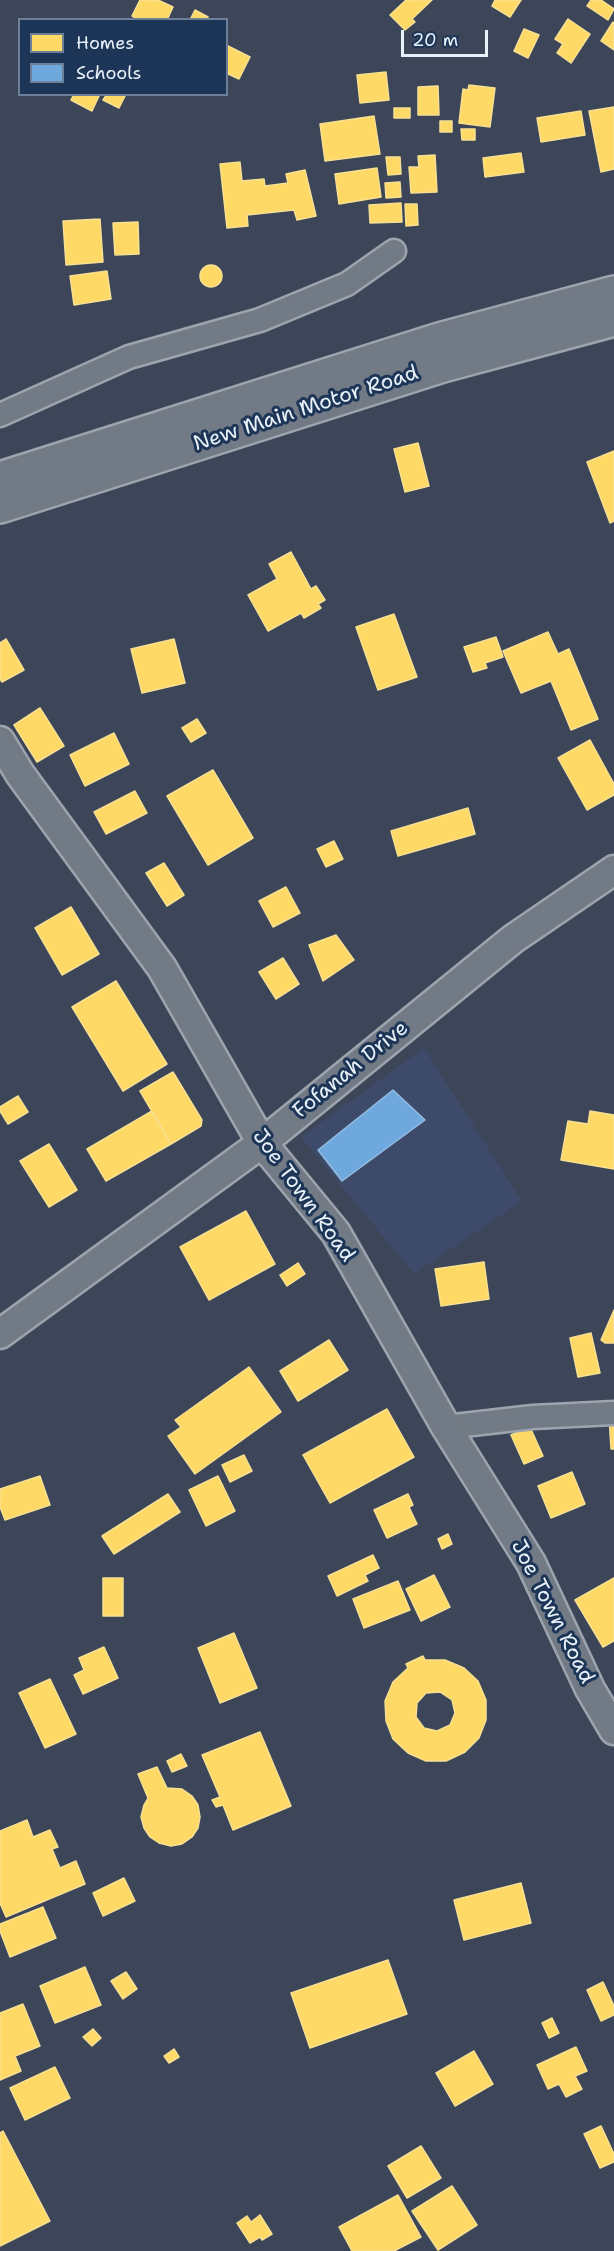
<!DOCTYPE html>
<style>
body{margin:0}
#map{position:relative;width:614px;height:2251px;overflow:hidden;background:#3c4658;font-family:"Shantell Sans",sans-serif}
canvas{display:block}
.legend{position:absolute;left:18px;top:18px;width:210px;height:78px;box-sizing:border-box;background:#1d3557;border:2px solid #6e8097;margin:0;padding:8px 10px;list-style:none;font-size:18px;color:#e8f1f8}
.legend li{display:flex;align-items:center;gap:12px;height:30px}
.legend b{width:30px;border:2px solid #6e8097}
.scale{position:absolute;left:401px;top:30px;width:87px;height:27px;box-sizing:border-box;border:3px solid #e8f1f8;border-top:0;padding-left:8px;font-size:18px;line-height:21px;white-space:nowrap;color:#e8f1f8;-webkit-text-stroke:4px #1d3557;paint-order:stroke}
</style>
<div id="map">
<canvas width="614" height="2251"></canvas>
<ul class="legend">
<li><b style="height:16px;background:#ffd966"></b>Homes</li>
<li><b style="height:16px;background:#6fa8dc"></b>Schools</li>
</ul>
<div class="scale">20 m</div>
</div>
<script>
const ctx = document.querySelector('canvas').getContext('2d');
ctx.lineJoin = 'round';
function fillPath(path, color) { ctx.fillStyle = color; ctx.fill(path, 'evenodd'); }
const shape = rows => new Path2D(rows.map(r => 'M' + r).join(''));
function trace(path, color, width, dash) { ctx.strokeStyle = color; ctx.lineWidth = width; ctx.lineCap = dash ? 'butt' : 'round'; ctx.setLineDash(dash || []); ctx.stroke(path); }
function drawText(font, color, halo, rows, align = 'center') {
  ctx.font = font + ' "Shantell Sans",sans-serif'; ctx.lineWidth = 6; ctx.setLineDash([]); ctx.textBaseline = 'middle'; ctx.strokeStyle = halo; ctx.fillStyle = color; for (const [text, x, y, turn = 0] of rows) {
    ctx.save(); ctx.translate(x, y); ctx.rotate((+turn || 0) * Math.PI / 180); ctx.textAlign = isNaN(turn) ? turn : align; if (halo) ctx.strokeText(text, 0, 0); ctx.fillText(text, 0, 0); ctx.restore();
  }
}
const built = shape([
 [424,1048,522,1201,414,1274,301,1137]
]);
const homes = shape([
 [140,0,158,0,173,7,167,20,138,20,132,16,140,0],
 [406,0,432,0,412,19,415,22,405,30,390,15,406,0],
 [495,0,521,0,510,17,492,6,495,0],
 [591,0,601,0,614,9,608,20,587,6,591,0],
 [195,10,208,17,206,20,190,20,195,10],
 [568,19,590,34,571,63,557,53,563,44,555,39,568,19],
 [613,22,614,23,614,50,601,41,613,22],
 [524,29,539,35,528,58,514,51,524,29],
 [226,45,250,57,239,79,226,73,226,45],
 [386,72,389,100,360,103,357,75,386,72],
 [469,85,495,88,490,127,459,123,463,89,468,90,469,85],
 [438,86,439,115,418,115,418,87,438,86],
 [74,94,95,94,99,96,92,111,71,100,74,94],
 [107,94,126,94,119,108,103,100,107,94],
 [614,107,614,169,601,172,589,111,614,107],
 [394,108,410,108,410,118,394,118,394,108],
 [581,111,585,135,541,142,537,118,581,111],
 [374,116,380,154,325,161,320,124,374,116],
 [440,121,452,121,452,132,440,132,440,121],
 [461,129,475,129,475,140,462,140,461,129],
 [521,153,524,172,485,177,483,158,521,153],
 [435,155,437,192,411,193,409,167,419,167,418,156,435,155],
 [386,157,400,157,401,174,388,175,386,157],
 [240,162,242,181,264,179,265,186,288,183,286,174,305,170,316,216,297,220,294,210,247,215,248,226,227,228,220,164,240,162],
 [377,168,381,197,339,204,335,174,377,168],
 [400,182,401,197,386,198,385,183,400,182],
 [401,203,402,222,370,223,369,205,401,203],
 [405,204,417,204,418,225,406,226,405,204],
 [100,219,103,262,66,265,63,221,100,219],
 [138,222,139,254,115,255,113,223,138,222],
 '200 276a11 11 0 1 1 22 0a11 11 0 1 1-22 0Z',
 [107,271,111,299,74,305,70,276,107,271],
 [418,443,429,486,405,492,394,449,418,443],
 [614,451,614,521,610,523,587,462,614,451],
 [291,552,311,589,316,586,325,600,318,604,321,608,304,618,301,613,268,631,248,595,277,579,269,564,291,552],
 [394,614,417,677,378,690,356,627,394,614],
 [548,632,558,654,569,649,598,719,571,730,551,681,521,693,503,651,548,632],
 [496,637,503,657,485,663,487,668,473,672,464,647,496,637],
 [6,639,24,670,2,682,0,679,0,643,6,639],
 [174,639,185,683,142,693,131,649,174,639],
 [40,708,64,746,37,762,14,725,40,708],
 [197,719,206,733,191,742,182,728,197,719],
 [114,733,129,764,85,786,70,755,114,733],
 [590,740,614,784,614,795,587,810,558,758,590,740],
 [213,770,253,838,208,865,167,796,213,770],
 [135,791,147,813,106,834,94,812,135,791],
 [468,808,475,834,398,856,391,831,468,808],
 [334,841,343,859,326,867,317,849,334,841],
 [164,863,184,895,167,906,146,873,164,863],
 [286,887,300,913,273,927,259,901,286,887],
 [71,907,99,954,62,975,35,928,71,907],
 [336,935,354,960,323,981,309,945,336,935],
 [283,958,299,984,276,999,259,972,283,958],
 [116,981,167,1064,123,1091,72,1007,116,981],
 [173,1072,202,1120,201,1126,171,1144,140,1091,173,1072],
 [18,1096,28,1112,8,1124,0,1111,0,1107,18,1096],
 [152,1111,171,1144,106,1181,87,1149,152,1111],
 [590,1111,614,1115,614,1169,561,1160,568,1121,588,1124,590,1111],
 [49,1144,77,1190,49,1207,20,1161,49,1144],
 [246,1211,275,1264,209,1300,180,1247,246,1211],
 [484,1262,489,1299,441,1306,435,1269,484,1262],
 [298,1263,305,1274,287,1286,280,1275,298,1263],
 [614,1310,614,1343,605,1343,601,1340,614,1310],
 [591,1333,600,1373,578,1377,570,1338,591,1333],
 [329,1340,348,1370,298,1401,280,1371,329,1340],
 [249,1367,281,1412,195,1474,168,1436,181,1427,175,1420,249,1367],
 [387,1409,414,1457,330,1503,303,1455,387,1409],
 [614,1415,614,1449,611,1449,609,1416,614,1415],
 [530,1427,543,1456,524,1464,511,1435,530,1427],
 [244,1455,252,1471,230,1482,222,1465,244,1455],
 [572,1472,585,1504,551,1518,538,1486,572,1472],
 [40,1476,50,1505,5,1520,0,1507,0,1489,40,1476],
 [218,1476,235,1511,206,1526,189,1490,218,1476],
 [168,1494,180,1512,114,1554,102,1536,168,1494],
 [408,1494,413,1505,409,1507,417,1524,387,1538,374,1510,408,1494],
 [448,1534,452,1544,442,1549,438,1539,448,1534],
 [373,1555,379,1568,365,1575,368,1581,337,1596,328,1576,373,1555],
 [434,1575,450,1607,421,1621,406,1589,434,1575],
 [103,1578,123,1578,123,1616,103,1616,103,1578],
 [614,1578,614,1641,603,1647,575,1600,614,1578],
 [398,1581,410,1610,364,1628,353,1599,398,1581],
 [234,1633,257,1688,220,1703,198,1648,234,1633],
 [104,1647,118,1678,83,1694,74,1675,84,1670,79,1658,104,1647],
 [423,1656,425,1660,445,1660,464,1668,478,1681,486,1700,486,1720,479,1738,465,1752,446,1761,426,1761,408,1753,393,1739,386,1721,385,1701,393,1682,408,1668,406,1664,423,1656],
 [440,1692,452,1700,455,1713,450,1725,437,1731,424,1728,416,1717,417,1703,426,1693,440,1692],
 [50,1679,76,1734,45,1748,19,1693,50,1679],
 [260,1732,291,1806,233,1830,223,1805,216,1807,212,1800,220,1797,202,1755,260,1732],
 [181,1754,187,1766,172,1772,167,1761,181,1754],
 [157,1767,167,1788,182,1789,192,1796,198,1805,200,1817,198,1828,192,1837,182,1844,171,1846,159,1843,150,1837,144,1828,141,1817,144,1805,148,1798,138,1774,157,1767],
 [27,1820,33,1837,50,1830,58,1847,52,1849,60,1868,76,1861,85,1884,6,1917,0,1903,0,1831,27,1820],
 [124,1878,135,1901,103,1916,93,1893,124,1878],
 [521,1883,531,1923,464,1940,454,1900,521,1883],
 [43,1907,56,1938,10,1957,0,1931,0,1924,43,1907],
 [388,1960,407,2014,310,2048,291,1993,388,1960],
 [85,1967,101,2005,55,2023,40,1986,85,1967],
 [126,1972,137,1989,123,1999,111,1981,126,1972],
 [603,1982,614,2006,614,2015,601,2021,587,1990,603,1982],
 [23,2004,40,2046,15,2056,21,2071,0,2080,0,2013,23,2004],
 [552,2018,559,2033,549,2038,542,2023,552,2018],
 [93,2029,101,2038,92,2046,83,2037,93,2029],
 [576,2047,587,2071,575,2076,582,2089,566,2097,559,2084,548,2089,537,2065,576,2047],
 [174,2049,179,2057,169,2063,164,2056,174,2049],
 [474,2051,493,2084,455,2106,436,2073,474,2051],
 [55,2067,70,2098,25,2120,10,2088,55,2067],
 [601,2126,614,2154,614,2162,600,2168,584,2134,601,2126],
 [3,2131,50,2221,0,2246,0,2133,3,2131],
 [421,2146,441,2178,407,2198,388,2166,421,2146],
 [452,2186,477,2225,438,2250,412,2211,452,2186],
 [398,2195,421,2237,394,2251,352,2251,339,2227,398,2195],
 [260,2215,272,2234,262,2240,260,2237,250,2243,237,2223,247,2216,251,2222,260,2215]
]);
const schools = shape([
 [393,1090,425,1120,342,1181,318,1150,393,1090]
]);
const minor = shape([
 [0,415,129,357,260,320,347,284,394,251],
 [446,1427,533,1417,614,1413]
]);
const tertiary = shape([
 [0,741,20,774,162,968,262,1143,336,1233,446,1427,531,1563,590,1689,614,1730],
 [0,1334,262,1143,513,939,614,870]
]);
const trunk = shape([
 [0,479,439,340,614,293],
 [0,506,443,365,614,319]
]);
const streetNames = [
 ["New Main Motor Road",306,409,-18],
 ["Fofanah Drive",351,1070,-39],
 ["Joe Town Road",303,1196,54],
 ["Joe Town Road",552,1612,63]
];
fillPath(built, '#3e4a6a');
fillPath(homes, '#ffd966');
trace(homes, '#f8e092', 1.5);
fillPath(schools, '#6fa8dc');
trace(schools, '#93bee4', 1.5);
trace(minor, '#9da4ad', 27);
trace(tertiary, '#9da4ad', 33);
trace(trunk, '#9da4ad', 38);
trace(minor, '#727a85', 22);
trace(tertiary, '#727a85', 28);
trace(trunk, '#727a85', 33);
drawText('21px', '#e8f1f8', '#1d3557', streetNames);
</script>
